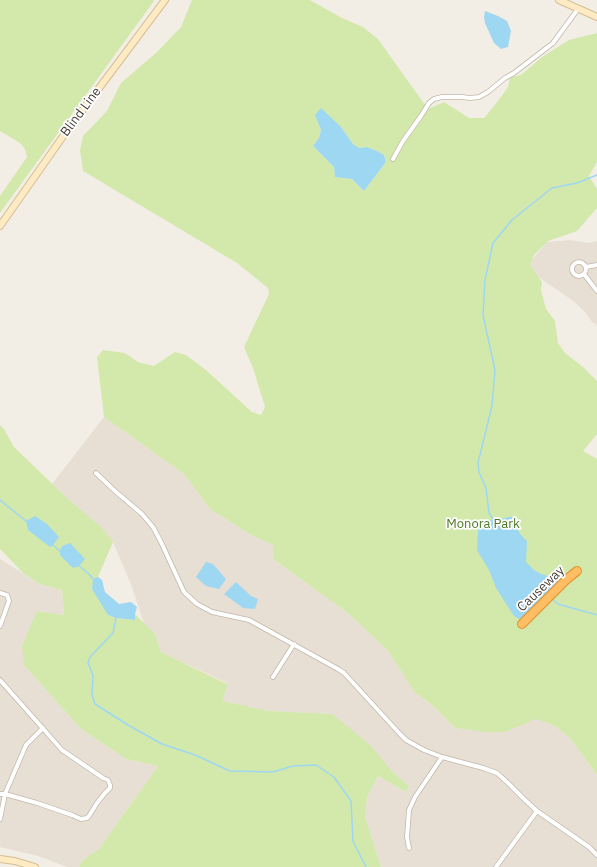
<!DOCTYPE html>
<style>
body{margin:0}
canvas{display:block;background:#f3eee5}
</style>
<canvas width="597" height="867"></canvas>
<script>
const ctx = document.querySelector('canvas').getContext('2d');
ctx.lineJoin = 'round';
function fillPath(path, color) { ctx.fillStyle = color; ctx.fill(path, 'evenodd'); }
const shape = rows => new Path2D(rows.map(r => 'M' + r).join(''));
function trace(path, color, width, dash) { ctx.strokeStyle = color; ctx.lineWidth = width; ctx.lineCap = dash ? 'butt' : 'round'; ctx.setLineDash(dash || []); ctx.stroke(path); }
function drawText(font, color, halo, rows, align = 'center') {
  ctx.font = font + ' "IBM Plex Sans",sans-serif'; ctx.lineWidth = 3.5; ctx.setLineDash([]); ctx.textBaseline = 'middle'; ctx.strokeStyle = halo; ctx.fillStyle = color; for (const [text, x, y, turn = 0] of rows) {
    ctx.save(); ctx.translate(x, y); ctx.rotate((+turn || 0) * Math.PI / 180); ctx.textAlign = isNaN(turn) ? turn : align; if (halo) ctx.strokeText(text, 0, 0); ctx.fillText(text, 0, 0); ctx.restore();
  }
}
const residential = shape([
 [570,240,589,243,597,241,597,325,592,322,585,312,572,300,525,268,547,242],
 [104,417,184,474,210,509,251,535,274,545,273,559,349,614,388,651,415,693,430,703,455,728,505,732,536,718,553,725,569,737,597,775,597,867,381,867,365,816,367,797,378,776,406,792,409,786,392,771,332,714,269,711,223,701,227,683,161,652,155,634,144,624,132,587,113,542,52,484],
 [0,559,40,584,62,590,64,615,37,611,24,665,80,728,126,759,158,766,99,849,84,859,79,867,67,867,38,856,0,847]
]);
const green = shape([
 [0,0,153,0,154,1,0,213,0,196,27,157,25,149,20,143,0,131],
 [192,0,310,0,342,18,363,27,378,39,428,109,444,102,469,118,484,118,498,101,508,87,510,77,521,75,542,57,569,40,597,33,597,162,589,176,597,189,597,208,577,231,548,241,534,255,530,265,542,282,541,290,546,309,555,321,558,343,565,353,583,367,597,381,597,434,583,451,597,459,597,775,569,737,553,725,536,719,505,732,486,732,455,728,430,703,415,693,388,651,349,614,273,559,273,545,251,535,210,509,184,474,104,417,97,357,103,350,125,353,138,362,154,366,175,352,186,355,206,370,252,412,261,415,265,407,253,368,244,347,269,294,268,288,237,263,83,171,80,150,83,136,107,111,121,83,157,52,181,27],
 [315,115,341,127,353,144,359,148,367,147,377,151,384,155,386,162,364,191,352,179,335,177,334,167,313,146,319,138,321,130],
 [0,425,4,429,14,447,68,499,101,527,113,542,98,577,93,579,111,616,116,618,135,620,135,614,155,634,161,652,227,684,223,701,269,711,332,714,369,744,392,771,409,786,406,792,378,776,367,797,365,816,381,867,79,867,84,859,99,849,158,766,126,759,80,728,24,665,22,646,37,611,64,615,62,590,40,584,23,573,0,549]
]);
const water = shape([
 [485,11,498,16,507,21,511,31,508,47,501,49,494,43,485,23,484,17],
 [321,108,341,127,353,144,359,148,367,147,377,151,384,155,386,162,364,191,352,179,335,177,334,167,313,146,319,138,321,130,315,115],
 [35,516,47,524,59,537,53,545,50,547,28,530,26,521],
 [508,517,513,517,516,521,517,528,521,535,527,541,526,562,534,570,541,574,552,577,557,581,562,581,522,621,514,616,496,588,489,570,477,550,478,529,485,522,494,519,501,519],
 [70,543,85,559,79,566,73,568,60,555,60,551,62,546],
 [206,562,213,564,226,579,219,589,206,586,196,577],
 [98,577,102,580,105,592,119,604,131,602,137,607,135,614,135,620,116,618,108,615,92,589,93,579],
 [236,582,251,596,258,599,255,609,243,608,224,594]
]);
const stream = shape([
 [0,500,26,521],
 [493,519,489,513,486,488,479,472,478,463,492,406,495,370,483,315,485,280,493,243,512,220,552,188,577,183,597,175],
 [53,545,61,552],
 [78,565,89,574,93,579],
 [551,598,558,604,597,615],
 [116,618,113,633,90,657,88,663,93,675,92,695,95,704,128,725,162,744,195,755,230,771,273,772,293,766,316,765,334,777,351,801,353,841,366,867]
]);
const street = shape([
 [393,159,403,141,421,116,429,103,434,99,442,97,462,97,470,98,479,97,488,92,505,78,514,73,553,43,578,9],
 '572 269a7 7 0 1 1 14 0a7 7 0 1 1-14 0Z',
 [586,267,597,265],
 [584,274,597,291],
 [96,473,115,491,142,514,153,527,161,542,184,592,197,604,212,612,249,620,338,669,344,673,400,734,406,740,424,750,442,757,483,768,497,773,508,783,525,800,537,811,589,847,597,855],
 [0,593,7,595,9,601,0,626],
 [273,677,294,644],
 [0,680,62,750,103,778,108,780,110,785,110,788,105,793,97,803,89,816,87,818,81,819,72,815,37,803,5,794,0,794],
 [0,819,5,794,26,745,43,728],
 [409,848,407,837,409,810,415,797,442,757],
 [496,867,537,811]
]);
const secondary = shape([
 [559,0,597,17],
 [0,226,64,135,165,0],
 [0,859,15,861,35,867]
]);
const highway = shape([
 [522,624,567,579,577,571]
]);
const streetNames = [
 ["Blind Line",81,112,-53],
 ["Causeway",541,589,-44]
];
const parkNames = [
 ["Monora Park",483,524]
];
fillPath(residential, '#e7dfd3');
fillPath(green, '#d3e9ac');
fillPath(water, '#9ed7f2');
trace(stream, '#9ed7f2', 1.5);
trace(street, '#c2b7aa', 5.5);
trace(secondary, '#d5be93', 8);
trace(highway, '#e2912f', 10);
trace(street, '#fff', 4);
trace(secondary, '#ffebc3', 6);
trace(highway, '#ffbe64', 8);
drawText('13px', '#463d34', '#fff', streetNames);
drawText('13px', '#4d7926', '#fff', parkNames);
</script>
